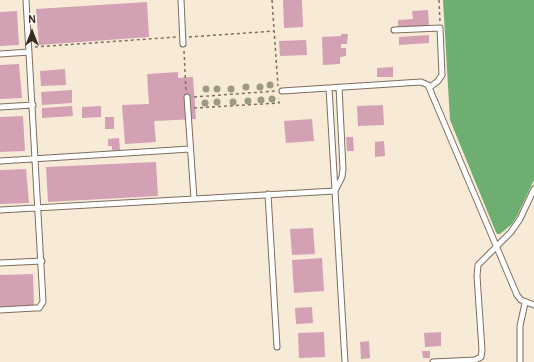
<!DOCTYPE html>
<style>
body{margin:0}
#map{position:relative;width:534px;height:362px;overflow:hidden;background:#f7ebd8;font-family:Pangolin,sans-serif}
canvas{display:block}
.north{position:absolute;left:12px;top:12px;width:40px;height:40px;-webkit-text-stroke:3px #fdfcf7;paint-order:stroke;rotate:0deg;font-size:11px;font-weight:700;line-height:16px;text-align:center;color:#3b2a1e}
.north::after{content:'';display:block;margin:auto;width:14px;height:18px;background:#3b2a1e;clip-path:polygon(50% 0,100% 100%,50% 72%,0 100%)}
</style>
<div id="map">
<canvas width="534" height="362"></canvas>
<div class="north">N</div>
</div>
<script>
const ctx = document.querySelector('canvas').getContext('2d');
ctx.lineJoin = 'round';
function fillPath(path, color) { ctx.fillStyle = color; ctx.fill(path, 'evenodd'); }
const shape = rows => new Path2D(rows.map(r => 'M' + r).join(''));
function trace(path, color, width, dash) { ctx.strokeStyle = color; ctx.lineWidth = width; ctx.lineCap = dash ? 'butt' : 'round'; ctx.setLineDash(dash || []); ctx.stroke(path); }
const forest = shape([
 [443,0,534,0,534,180,517,216,512,224,500,234,497,234,495,230,450,120]
]);
const building = shape([
 [283,0,302,0,303,27,284,28],
 [147,2,149,37,39,45,36,9],
 [428,10,429,26,398,28,398,20,413,19,412,11],
 [17,11,19,45,0,46,0,12],
 [341,34,348,34,347,44,341,44,341,48,346,48,346,56,340,57,340,64,323,65,322,37,341,36],
 [429,35,429,43,399,45,399,37],
 [306,40,307,55,280,56,279,41],
 [19,64,22,98,0,99,0,65],
 [393,67,393,77,377,77,377,68],
 [65,69,66,85,41,86,40,71],
 [178,72,178,78,193,77,196,119,154,121,156,142,125,144,122,105,149,104,147,74],
 [72,90,72,103,42,105,41,92],
 [383,105,384,125,358,126,357,106],
 [72,106,73,116,42,118,42,108],
 [101,106,101,117,82,118,82,107],
 [23,116,25,151,0,152,0,117],
 [105,117,114,117,114,129,105,129],
 [312,119,314,141,286,143,284,121],
 [346,137,353,137,354,151,347,151],
 [119,138,120,150,112,150,112,146,108,146,108,139],
 [384,141,385,156,375,157,375,142],
 [156,162,158,196,48,202,46,167],
 [26,169,29,203,0,204,0,170],
 [313,228,315,254,292,255,290,229],
 [322,258,324,291,294,293,292,260],
 [33,274,34,305,0,307,0,275],
 [312,307,313,323,296,324,295,308],
 [324,332,325,357,299,358,298,333],
 [441,332,441,346,425,347,424,333],
 [369,341,370,358,361,359,360,342],
 [422,351,430,351,430,358,423,358]
]);
const path = shape([
 [272,0,278,86],
 [439,0,440,22],
 [189,37,275,31],
 [35,47,177,37],
 [184,51,186,91],
 [194,97,276,91],
 [194,108,279,103,279,98]
]);
const lane = shape([
 [181,0,183,44],
 [394,30,440,28,442,75,438,81,430,87],
 [0,54,29,52],
 [329,88,345,362],
 [282,91,421,82,428,85,517,295,521,300,534,305],
 [187,97,194,199],
 [0,107,33,105],
 [0,161,190,149],
 [268,194,277,347],
 [0,210,335,191,342,177,343,169,339,87],
 [0,263,42,261],
 [0,310,35,308,39,308,43,302,26,0],
 [433,362,475,360,481,357,482,350,477,276,478,265,511,232,520,219,534,189],
 [520,362,520,326,525,303]
]);
const trees = [
 [270,85],
 [246,87],
 [260,87],
 [206,89],
 [217,89],
 [231,89],
 [272,99],
 [261,100],
 [248,101],
 [217,102],
 [233,102],
 [205,103]
];
fillPath(forest, '#6eae71');
fillPath(building, '#d4a0b4');
trace(lane, '#7d6e5f', 7);
trace(path, '#7d6e5f', 1.5, [3, 3]);
trace(lane, '#fff', 5);
ctx.fillStyle = '#9c9b82';
for (const [x, y] of trees) { ctx.beginPath(); ctx.arc(x, y, 3.5, 0, 2 * Math.PI); ctx.fill(); }
</script>
